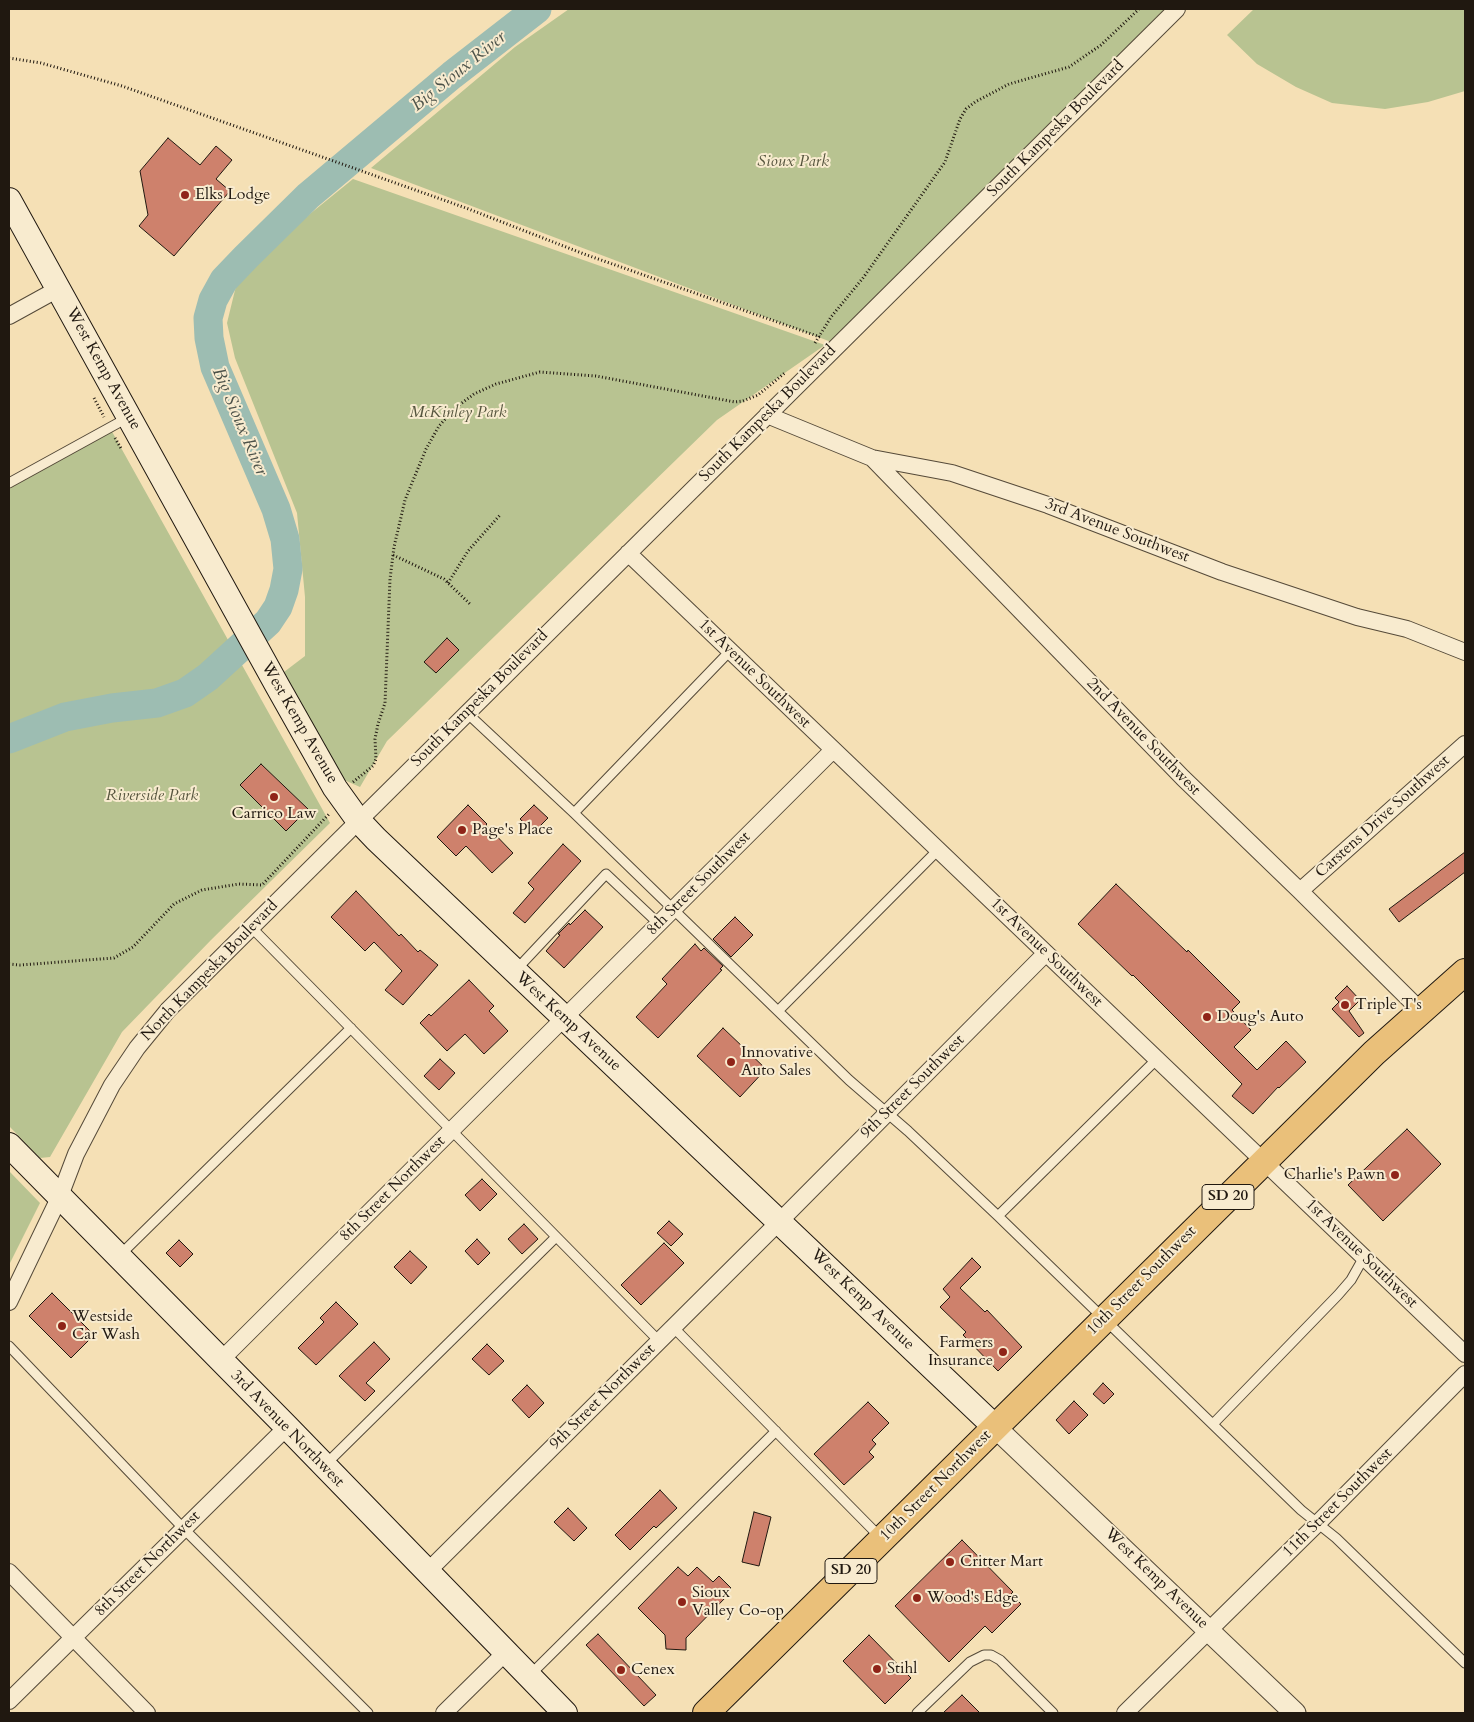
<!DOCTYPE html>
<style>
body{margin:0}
#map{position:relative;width:1474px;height:1722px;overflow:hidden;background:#f5e0b5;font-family:Cardo,serif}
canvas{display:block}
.frame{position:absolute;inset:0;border:10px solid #201810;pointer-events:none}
</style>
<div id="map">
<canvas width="1474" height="1722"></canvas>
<div class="frame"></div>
</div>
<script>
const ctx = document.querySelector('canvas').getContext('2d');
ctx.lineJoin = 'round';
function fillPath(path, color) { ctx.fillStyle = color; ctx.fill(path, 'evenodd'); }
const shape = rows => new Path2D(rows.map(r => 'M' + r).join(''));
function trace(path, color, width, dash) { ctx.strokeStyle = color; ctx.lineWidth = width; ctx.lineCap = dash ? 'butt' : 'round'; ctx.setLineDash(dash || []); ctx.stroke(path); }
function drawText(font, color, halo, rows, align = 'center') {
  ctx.font = font + ' Cardo,serif'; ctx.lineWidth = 4; ctx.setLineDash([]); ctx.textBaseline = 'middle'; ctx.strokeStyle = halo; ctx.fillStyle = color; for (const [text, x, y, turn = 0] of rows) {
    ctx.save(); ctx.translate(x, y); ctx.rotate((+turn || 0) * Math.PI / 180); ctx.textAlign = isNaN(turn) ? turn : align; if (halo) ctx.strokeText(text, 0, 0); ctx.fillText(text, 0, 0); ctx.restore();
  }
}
const green = shape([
 [569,9,1165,9,834,343,371,168,515,47],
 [1254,9,1465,9,1465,91,1428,102,1385,109,1332,103,1296,87,1257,64,1227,35],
 [353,179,825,345,717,420,387,741,360,787,342,779,284,672,305,656,305,597,297,513,235,358,227,323,236,286,247,265],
 [110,428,330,823,211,940,122,1032,50,1157,40,1158,9,1126,9,483],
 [9,1171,40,1203,9,1265]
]);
const river = shape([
 [9,739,65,717,112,708,157,703,185,693,208,677,268,622,278,607,284,590,288,569,285,539,276,509,215,367,209,338,208,318,213,300,224,280,246,257,308,196,452,75,537,9]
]);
const building = shape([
 [168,138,200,165,216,146,232,160,216,179,230,191,174,256,139,226,148,215,140,171,168,138],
 [447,638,459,650,436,673,424,662,447,638],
 [261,764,308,809,286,831,240,785,261,764],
 [468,805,487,824,486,825,513,853,492,873,466,846,456,856,437,837,468,805],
 [534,805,548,818,534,832,520,819,534,805],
 [563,844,581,861,525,923,513,913,534,889,528,883,563,844],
 [1465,852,1465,872,1399,922,1389,909,1465,852],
 [1116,884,1187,952,1188,950,1240,1002,1232,1010,1251,1030,1234,1047,1257,1070,1286,1041,1306,1062,1279,1088,1278,1087,1253,1114,1232,1096,1242,1084,1133,975,1132,976,1078,924,1116,884],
 [356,891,399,936,401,934,418,952,420,950,438,965,403,1005,385,990,402,971,374,942,365,951,331,917,356,891],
 [585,910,603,927,564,968,546,951,560,935,558,934,569,923,570,925,585,910],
 [735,917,753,935,731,957,713,939,735,917],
 [695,944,701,951,704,948,723,966,720,969,722,970,658,1038,636,1017,667,984,662,979,695,944],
 [469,980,494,1006,489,1011,508,1031,484,1054,465,1034,447,1051,420,1023,429,1014,431,1016,469,980],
 [1347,986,1360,1000,1349,1011,1364,1033,1359,1037,1332,1009,1339,1002,1335,998,1347,986],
 [723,1028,766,1069,740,1097,697,1056,723,1028],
 [440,1059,455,1073,439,1090,424,1076,440,1059],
 [1407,1129,1441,1164,1383,1221,1348,1185,1407,1129],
 [482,1179,497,1194,480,1211,465,1195,482,1179],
 [669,1221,683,1234,671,1246,657,1233,669,1221],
 [524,1224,538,1239,522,1254,508,1239,524,1224],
 [477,1239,490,1253,478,1265,465,1251,477,1239],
 [179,1240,193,1254,180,1267,166,1253,179,1240],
 [664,1243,684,1263,641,1305,621,1285,664,1243],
 [410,1251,427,1267,411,1284,394,1267,410,1251],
 [972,1258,981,1267,960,1288,985,1312,987,1310,1022,1347,998,1371,963,1335,966,1332,940,1307,950,1297,943,1289,972,1258],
 [52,1293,94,1335,71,1358,29,1316,52,1293],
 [336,1302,358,1324,316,1365,298,1348,324,1322,320,1318,336,1302],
 [374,1342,390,1359,366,1383,375,1391,365,1401,339,1376,374,1342],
 [487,1344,504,1361,489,1375,472,1359,487,1344],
 [1103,1383,1114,1394,1104,1404,1093,1394,1103,1383],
 [527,1385,544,1403,529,1418,512,1400,527,1385],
 [1074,1401,1088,1415,1069,1434,1056,1420,1074,1401],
 [868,1402,889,1423,872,1440,876,1444,869,1452,874,1457,844,1485,814,1454,868,1402],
 [660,1490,677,1508,656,1528,654,1526,630,1550,615,1535,660,1490],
 [568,1508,587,1528,574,1541,554,1522,568,1508],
 [754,1512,771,1517,759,1566,742,1562,754,1512],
 [962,1540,1013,1592,1011,1594,1021,1604,992,1633,985,1626,949,1662,895,1606,962,1540],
 [678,1567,688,1576,697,1567,713,1582,719,1576,731,1588,725,1594,727,1596,686,1638,686,1650,666,1649,665,1635,638,1608,678,1567],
 [598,1634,656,1695,644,1706,586,1645,598,1634],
 [869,1635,911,1678,885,1704,843,1661,869,1635],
 [962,1695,980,1713,943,1713,962,1695]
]);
const path = shape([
 [9,58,41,63,122,86,466,208,584,254,820,337],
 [815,343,831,317,863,278,945,162,960,119,966,109,975,102,1009,84,1069,67,1101,45,1139,9],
 [94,398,104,417],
 [115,438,122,450],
 [393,555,444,579,471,605],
 [448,583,468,551,500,515],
 [353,782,373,766,376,759,375,739,378,724,385,703,390,579,394,547,405,500,426,449,439,426,455,408,474,394,496,384,540,372,596,376,735,402,743,401,758,395,786,372],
 [9,964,20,965,114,958,133,947,174,904,202,890,239,884,262,885,330,813]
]);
const service = shape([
 [9,483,129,417],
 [467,713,574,813,849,1080,908,1131,998,1216,1301,1510,1336,1538,1465,1663],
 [574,813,730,651],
 [251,927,659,1341],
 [515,971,606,874,659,924],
 [778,1011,938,850],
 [998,1216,1157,1059],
 [119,1256,351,1028],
 [673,1327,880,1537],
 [9,1346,184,1529,368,1713],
 [1213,1424,1338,1295,1351,1280,1364,1257],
 [325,1465,556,1237],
 [529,1676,776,1431],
 [917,1713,970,1662,984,1655,991,1655,1000,1660,1053,1713]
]);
const minor = shape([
 [9,316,58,289],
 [767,415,872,458,952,473,1048,505,1222,572,1357,617,1407,629,1465,652],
 [872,458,1183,778,1300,891,1420,1010],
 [628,553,1465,1354],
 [1300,891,1465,744],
 [9,1302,60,1196,76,1154,112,1085,137,1048,168,1010,1177,9],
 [221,1360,833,750],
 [9,1572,147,1713],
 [427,1572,779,1222,1046,953],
 [9,1701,287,1427],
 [444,1713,506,1652],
 [1125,1713,1318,1523,1465,1374]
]);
const tertiary = shape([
 [995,1427,1295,1713]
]);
const secondary = shape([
 [9,200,278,687,335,788,358,820,376,839,995,1427],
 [9,1145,287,1427,565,1713]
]);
const primary = shape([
 [706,1713,1374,1053,1465,972]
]);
const markers = [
 [185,195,5,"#8f2418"],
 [274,797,5,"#8f2418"],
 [462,830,5,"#8f2418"],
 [1345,1005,5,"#8f2418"],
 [1207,1017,5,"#8f2418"],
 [731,1062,5,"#8f2418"],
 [1395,1175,5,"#8f2418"],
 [62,1326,5,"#8f2418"],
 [1003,1352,5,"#8f2418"],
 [950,1562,5,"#8f2418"],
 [917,1598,5,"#8f2418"],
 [682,1602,5,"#8f2418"],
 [877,1669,5,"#8f2418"],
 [621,1670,5,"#8f2418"]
];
const shields = [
 [1228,1197,52],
 [851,1571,52]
];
const shieldNames = [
 ["SD 20",1228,1197],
 ["SD 20",851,1571]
];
const streetNames = [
 ["South Kampeska Boulevard",1056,129,-45],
 ["West Kemp Avenue",103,369,61],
 ["South Kampeska Boulevard",768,414,-45],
 ["3rd Avenue Southwest",1117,531,21],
 ["1st Avenue Southwest",754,674,44],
 ["South Kampeska Boulevard",480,699,-45],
 ["West Kemp Avenue",299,723,60],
 ["2nd Avenue Southwest",1143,737,46],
 ["Carstens Drive Southwest",1383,817,-42],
 ["8th Street Southwest",699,884,-45],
 ["1st Avenue Southwest",1046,953,44],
 ["North Kampeska Boulevard",210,971,-46],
 ["West Kemp Avenue",568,1022,43],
 ["9th Street Southwest",913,1087,-45],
 ["8th Street Northwest",393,1189,-45],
 ["1st Avenue Southwest",1361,1254,44],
 ["10th Street Southwest",1142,1281,-45],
 ["West Kemp Avenue",862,1300,44],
 ["9th Street Northwest",603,1397,-45],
 ["3rd Avenue Northwest",287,1429,46],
 ["10th Street Northwest",936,1486,-45],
 ["11th Street Southwest",1338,1503,-45],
 ["8th Street Northwest",148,1564,-45],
 ["West Kemp Avenue",1156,1579,44]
];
const parkNames = [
 ["Sioux Park",793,162],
 ["McKinley Park",458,413],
 ["Riverside Park",152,796]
];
const poiNames = [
 ["Elks Lodge",195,195],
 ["Carrico Law",274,814,"center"],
 ["Page's Place",472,830],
 ["Triple T's",1355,1005],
 ["Doug's Auto",1217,1017],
 ["Innovative",741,1053],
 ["Auto Sales",741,1071],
 ["Charlie's Pawn",1385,1175,"right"],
 ["Westside",72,1317],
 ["Car Wash",72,1335],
 ["Farmers",993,1343,"right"],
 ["Insurance",993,1361,"right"],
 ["Critter Mart",960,1562],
 ["Sioux",692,1593],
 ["Valley Co-op",692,1611],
 ["Wood's Edge",927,1598],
 ["Stihl",887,1669],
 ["Cenex",631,1670]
];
const waterNames = [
 ["Big Sioux River",459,72,-39],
 ["Big Sioux River",239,422,67]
];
fillPath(green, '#b8c391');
trace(river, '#9dbdb2', 29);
fillPath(building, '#ce816c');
trace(building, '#201810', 1);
trace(service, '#554a39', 11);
trace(minor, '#554a39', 18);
trace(tertiary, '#554a39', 23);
trace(secondary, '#201810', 26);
trace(primary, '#201810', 28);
trace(path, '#201810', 3, [1, 2.5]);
trace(service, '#f8ebcf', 9);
trace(minor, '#f8ebcf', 16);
trace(tertiary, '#f8ebcf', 21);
trace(secondary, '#f8ebcf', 24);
trace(primary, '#eac07a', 26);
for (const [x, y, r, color] of markers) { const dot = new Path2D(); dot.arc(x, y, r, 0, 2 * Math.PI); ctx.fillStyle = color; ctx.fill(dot); trace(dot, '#f8ebcf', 2); }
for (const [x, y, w] of shields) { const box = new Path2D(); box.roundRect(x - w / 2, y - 12.5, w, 25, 4); ctx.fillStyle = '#f8ebcf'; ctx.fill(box); trace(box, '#201810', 1); }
drawText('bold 15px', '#201810', null, shieldNames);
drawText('16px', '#201810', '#f8ebcf', streetNames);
drawText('italic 16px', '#55543d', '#f8ebcf', parkNames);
drawText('16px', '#201810', '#f8ebcf', poiNames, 'left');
drawText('italic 18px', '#4c5249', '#f8ebcf', waterNames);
</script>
